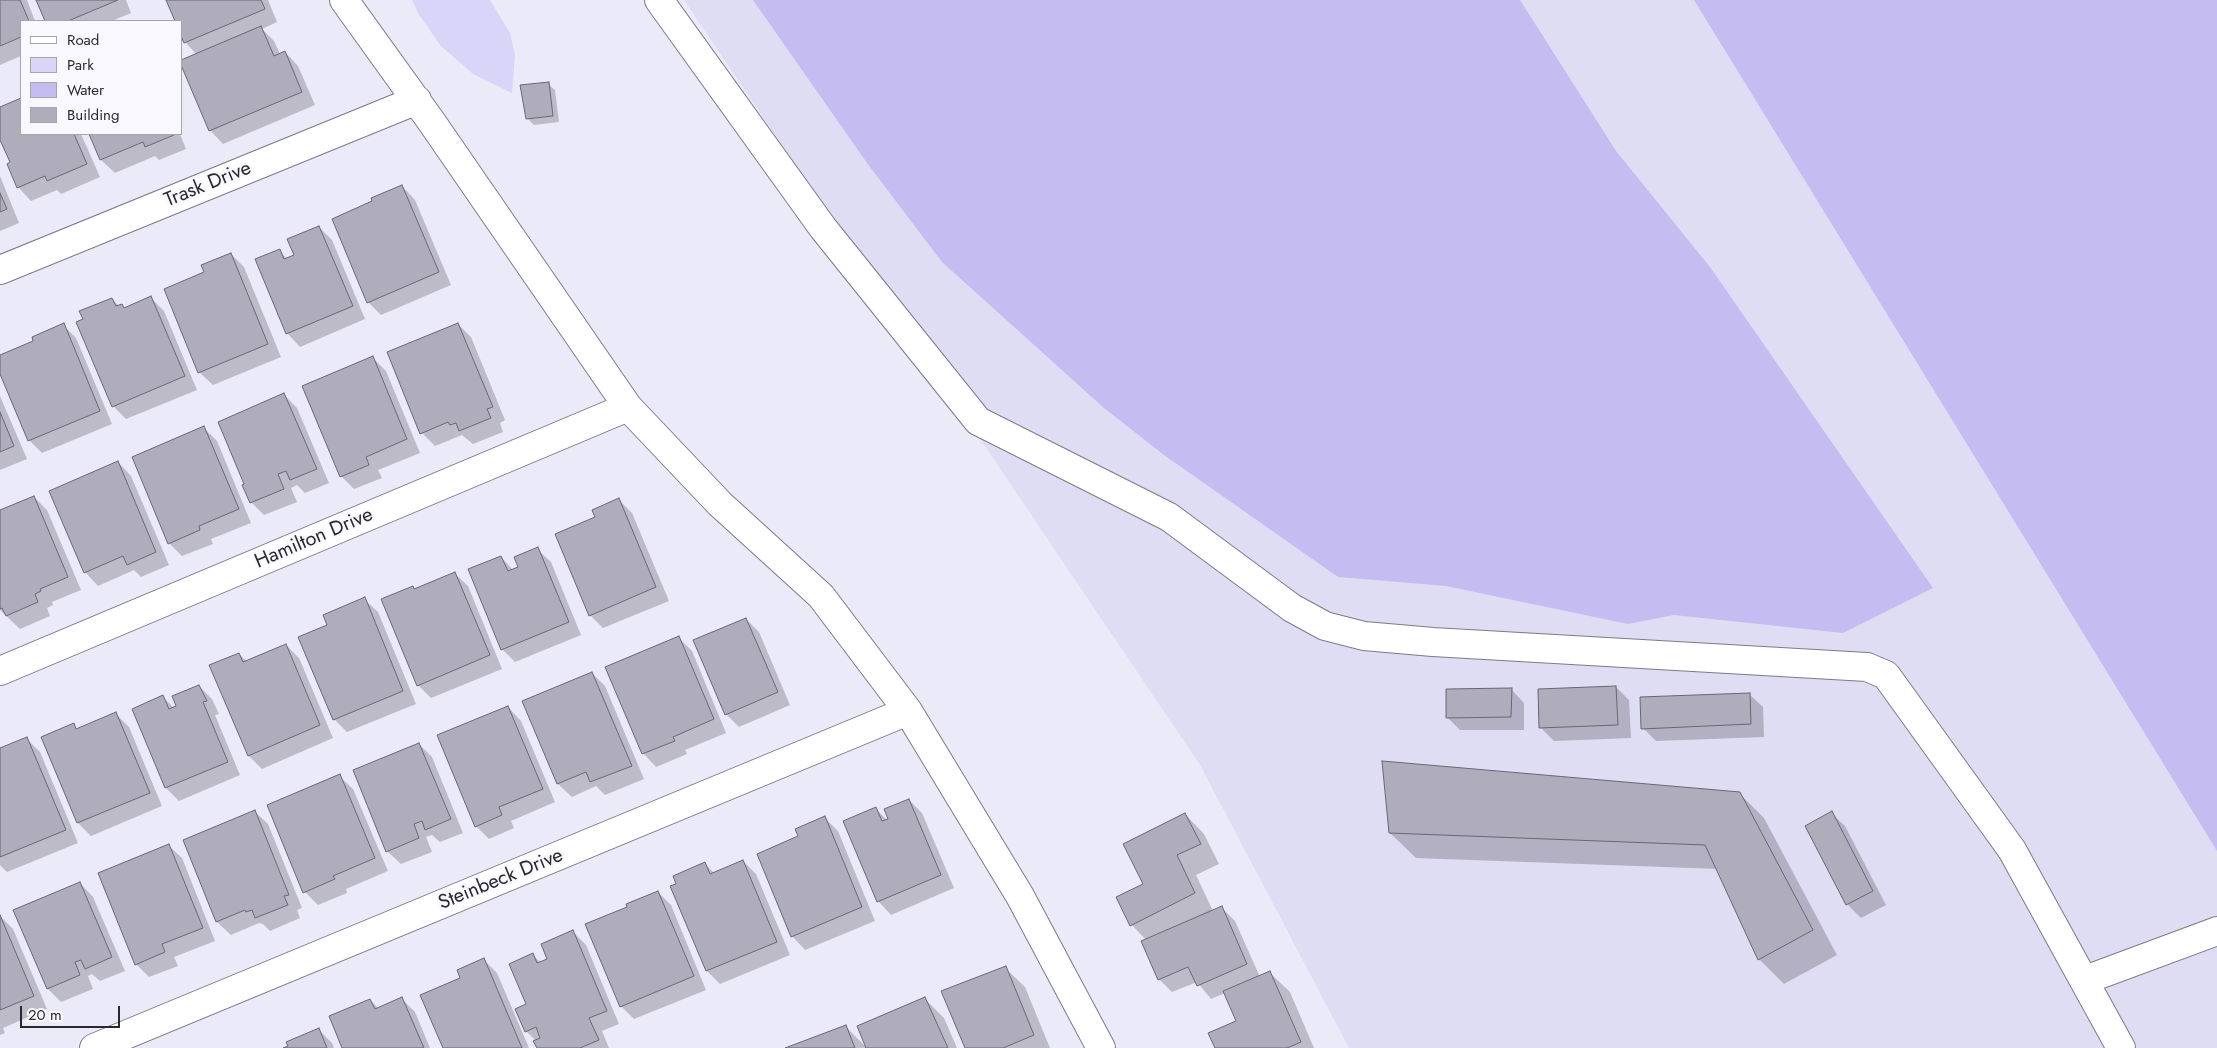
<!DOCTYPE html>
<style>
body{margin:0}
#map{position:relative;width:2217px;height:1048px;overflow:hidden;background:#ebeaf9;font-family:Jost,sans-serif}
canvas{display:block}
.legend{position:absolute;left:20px;top:20px;width:162px;height:115px;box-sizing:border-box;background:#f9f8fe;border:1px solid #a6a5ab;margin:0;padding:6px 9px;list-style:none;font-size:15px;color:#29282e}
.legend li{display:flex;align-items:center;gap:10px;height:25px}
.legend b{width:25px;border:1px solid #a6a5ab}
.scale{position:absolute;left:20px;top:1006px;width:100px;height:22px;box-sizing:border-box;border:2px solid #29282e;border-top:0;padding-left:6px;font-size:15px;line-height:18px;white-space:nowrap;color:#29282e;-webkit-text-stroke:4px #f9f8fe;paint-order:stroke}
</style>
<div id="map">
<canvas width="2217" height="1048"></canvas>
<ul class="legend">
<li><b style="height:6px;background:#fff"></b>Road</li>
<li><b style="height:14px;background:#d9d5f8"></b>Park</li>
<li><b style="height:14px;background:#c5bdf1"></b>Water</li>
<li><b style="height:14px;background:#afadbc"></b>Building</li>
</ul>
<div class="scale">20 m</div>
</div>
<script>
const ctx = document.querySelector('canvas').getContext('2d');
ctx.lineJoin = 'round';
function fillPath(path, color) { ctx.fillStyle = color; ctx.fill(path, 'evenodd'); }
const shape = rows => new Path2D(rows.map(r => 'M' + r).join(''));
function trace(path, color, width, dash) { ctx.strokeStyle = color; ctx.lineWidth = width; ctx.lineCap = dash ? 'butt' : 'round'; ctx.setLineDash(dash || []); ctx.stroke(path); }
function drawText(font, color, halo, rows, align = 'center') {
  ctx.font = font + ' Jost,sans-serif'; ctx.lineWidth = 4.5; ctx.setLineDash([]); ctx.textBaseline = 'middle'; ctx.strokeStyle = halo; ctx.fillStyle = color; for (const [text, x, y, turn = 0] of rows) {
    ctx.save(); ctx.translate(x, y); ctx.rotate((+turn || 0) * Math.PI / 180); ctx.textAlign = isNaN(turn) ? turn : align; if (halo) ctx.strokeText(text, 0, 0); ctx.fillText(text, 0, 0); ctx.restore();
  }
}
const built = shape([
 [684,0,2217,0,2217,1048,1349,1048,1200,765]
]);
const green = shape([
 [412,0,490,0,510,33,515,55,512,93,473,74,440,45,418,13]
]);
const water = shape([
 [753,0,1520,0,1616,151,1710,267,1933,588,1843,633,1674,615,1628,624,1446,586,1338,577,1164,455,1104,408,942,262,867,163],
 [1694,0,2217,0,2217,851]
]);
const shadow = shape([
 [0,0,27,0,35,21,21,21,21,56,0,65],
 [37,0,126,0,131,13,112,21,46,21],
 [168,0,268,0,277,22,262,29,274,41,280,54,285,52,298,66,315,105,223,144,210,130,197,55,185,42,181,21,176,21],
 [548,84,555,90,559,122,534,125,527,118],
 [21,99,21,134,81,134,100,177,61,194,57,190,31,201,18,187,11,163,0,137,0,108],
 [91,134,180,134,186,149,159,160,155,156,115,173,101,160],
 [0,176,19,223,0,231],
 [402,186,415,200,451,285,381,315,368,302],
 [319,227,332,240,365,319,300,347,287,333,279,250,287,259,295,255],
 [231,254,244,267,281,357,213,385,199,372,206,273],
 [151,298,164,311,197,390,126,419,113,406,84,320,112,299,119,306,122,305,125,308],
 [458,324,471,337,505,420,500,423,503,432,473,444,462,435,435,446,422,433],
 [63,325,76,338,112,424,42,453,29,440,0,370,0,356,35,342],
 [373,358,386,371,420,453,378,470,382,478,354,489,341,476],
 [284,395,297,408,329,483,305,493,297,485,291,488,297,502,264,515,251,502],
 [0,396,27,459,0,470],
 [204,428,217,441,251,523,211,539,213,544,182,556,169,543],
 [118,462,131,476,169,565,141,577,134,570,98,586,85,572],
 [34,497,47,510,81,590,52,602,53,605,47,608,50,616,20,629,0,610,0,512],
 [619,500,632,513,669,601,603,628,590,615],
 [537,549,551,562,581,635,515,662,502,649,501,557,513,570,519,567],
 [454,573,468,586,502,669,431,698,418,685,415,590],
 [364,599,378,612,416,704,347,732,334,719,329,626],
 [746,619,759,632,790,705,739,727,726,714],
 [679,638,692,651,726,733,685,750,687,754,656,767,643,753],
 [286,645,299,658,333,738,262,769,249,756,211,666,239,654,247,662],
 [592,673,605,686,644,779,605,795,596,786,572,797,558,784,524,702],
 [199,686,212,699,219,714,215,715,240,775,179,801,166,788,133,710,163,697,174,708],
 [1616,687,1629,700,1631,738,1554,741,1540,727],
 [1511,689,1524,703,1524,730,1460,730,1447,717],
 [1749,694,1763,707,1764,737,1656,741,1643,728],
 [508,707,521,721,555,802,511,821,514,828,489,839,476,826],
 [116,714,129,727,162,806,91,836,78,823,73,725,78,730],
 [27,739,40,752,78,843,7,872,0,865,0,750],
 [419,744,432,757,463,833,440,842,432,835,426,837,432,852,401,864,387,851],
 [339,776,353,789,388,871,346,889,347,893,318,905,305,892],
 [1739,793,1764,818,1837,955,1784,984,1759,959,1718,869,1416,858,1390,833],
 [909,800,922,813,954,888,891,915,878,901,876,809,887,820],
 [254,811,268,824,302,908,297,910,300,918,270,931,263,924,259,923,231,935,217,922,184,840],
 [1831,813,1845,826,1886,905,1861,918,1847,904,1807,826],
 [1185,814,1204,834,1219,864,1196,875,1213,911,1222,908,1235,921,1260,977,1270,973,1290,992,1314,1048,1216,1048,1238,1022,1225,993,1211,999,1197,982,1172,992,1159,979,1146,940,1132,925,1144,885],
 [825,818,838,831,875,921,805,950,792,936,799,837],
 [168,845,182,858,215,941,174,957,178,966,149,977,136,964],
 [743,861,756,874,790,955,720,984,707,971,678,885,705,864,714,873],
 [80,883,93,897,125,971,100,981,92,974,88,976,93,989,61,1002,48,989],
 [658,892,671,905,706,990,634,1019,621,1006],
 [0,916,13,929,47,1009,3,1028,5,1033,0,1035],
 [573,932,586,945,619,1024,602,1031,609,1048,538,1048,536,1041,526,1031,533,955,541,963,549,960],
 [484,960,497,973,529,1048,444,1048,462,979],
 [1005,968,1025,987,1050,1048,966,1048],
 [924,998,944,1018,957,1048,868,1048],
 [402,999,415,1012,430,1048,344,1048,370,1000,379,1009],
 [845,1026,867,1048,788,1048],
 [318,1029,332,1043,334,1048,286,1048]
]);
const building = shape([
 [0,0,20,0,29,21,21,21,21,37,0,46,0,0],
 [36,0,118,0,68,21,45,21,36,0],
 [166,0,261,0,265,9,184,43,181,36,181,21,175,21,166,0],
 [261,26,274,56,285,51,302,92,209,131,181,65,181,60,261,26],
 [549,82,553,116,526,119,520,85,549,82],
 [21,98,21,134,74,134,87,164,47,181,45,176,17,188,7,164,10,162,0,140,0,107,21,98],
 [89,134,173,134,174,135,145,147,143,142,100,160,89,134],
 [402,185,439,272,367,303,332,219,372,201,371,198,402,185],
 [0,193,7,209,0,212,0,193],
 [319,226,353,306,286,334,255,259,280,249,284,259,294,255,287,239,319,226],
 [231,253,268,344,198,373,164,289,204,272,201,265,231,253],
 [151,296,185,376,112,407,76,322,83,319,79,311,112,298,116,306,122,304,124,308,151,296],
 [64,323,100,411,28,441,0,374,0,355,33,341,32,337,64,323],
 [458,323,493,407,487,409,491,418,459,431,456,423,450,425,448,422,420,434,387,352,458,323],
 [373,356,407,439,366,457,369,465,340,477,302,386,373,356],
 [284,393,317,469,290,480,286,471,278,474,284,489,250,503,242,485,244,484,218,422,284,393],
 [0,412,14,446,0,452,0,412],
 [204,426,239,509,199,526,200,530,168,544,132,457,204,426],
 [118,461,156,552,127,565,123,556,84,573,49,491,118,461],
 [34,496,68,577,40,589,41,591,35,594,38,602,6,616,2,608,0,609,0,510,34,496],
 [619,498,656,587,589,616,555,534,595,517,592,510,619,498],
 [538,547,569,622,501,650,468,569,501,556,508,571,518,567,514,557,538,547],
 [455,572,490,655,417,686,381,599,413,586,414,589,455,572],
 [365,597,403,691,333,720,298,637,327,625,323,615,365,597],
 [746,618,778,692,725,715,693,640,746,618],
 [679,636,714,719,673,737,675,741,642,754,605,667,679,636],
 [286,644,320,725,248,756,209,665,239,653,243,662,286,644],
 [592,672,632,766,590,782,586,772,557,784,522,701,592,672],
 [199,685,207,701,203,702,228,762,165,788,132,709,163,695,169,709,176,706,172,696,199,685],
 [1616,686,1618,725,1539,728,1538,689,1616,686],
 [1512,688,1511,717,1446,718,1446,689,1512,688],
 [1750,693,1751,724,1641,729,1640,697,1750,693],
 [508,706,543,789,499,807,502,815,475,827,437,735,508,706],
 [116,712,150,793,77,823,41,737,74,723,76,729,116,712],
 [27,737,66,830,0,857,0,748,27,737],
 [419,743,451,819,425,830,422,821,414,824,419,838,386,852,353,770,419,743],
 [1382,761,1740,792,1813,930,1758,960,1705,845,1389,833,1382,761],
 [340,774,375,858,333,876,335,879,303,893,267,805,340,774],
 [909,799,941,875,877,902,843,821,876,807,882,821,888,819,884,809,909,799],
 [255,810,289,895,284,896,288,905,255,918,252,910,246,912,245,910,216,922,183,840,255,810],
 [1832,811,1873,891,1846,905,1805,826,1832,811],
 [1185,813,1201,844,1177,855,1195,893,1130,926,1116,897,1143,884,1123,844,1185,813],
 [825,816,862,907,791,937,757,854,798,836,795,829,825,816],
 [169,844,203,928,162,944,165,952,135,965,98,873,169,844],
 [743,860,777,942,706,971,670,886,676,884,673,876,705,862,710,874,743,860],
 [80,882,112,957,85,969,81,960,75,962,80,975,47,989,13,910,80,882],
 [658,891,694,976,620,1007,585,924,627,907,626,904,658,891],
 [1222,906,1247,964,1197,986,1188,967,1158,980,1141,941,1222,906],
 [0,915,34,996,0,1010,0,915],
 [573,930,607,1011,589,1018,599,1040,580,1048,537,1048,533,1041,540,1038,536,1027,525,1032,515,1009,526,1004,509,964,533,953,537,963,547,959,541,944,573,930],
 [484,958,522,1048,443,1048,420,995,460,978,457,970,484,958],
 [1006,966,1034,1035,1003,1048,965,1048,941,991,1006,966],
 [1270,971,1301,1042,1287,1048,1215,1048,1208,1033,1236,1021,1223,991,1270,971],
 [402,997,424,1048,342,1048,329,1016,370,999,375,1009,402,997],
 [925,997,948,1048,866,1048,857,1026,925,997],
 [846,1025,855,1048,785,1048,846,1025],
 [319,1028,327,1048,283,1048,288,1046,286,1042,319,1028]
]);
const minor = shape([
 [344,0,431,121,628,407,720,504,821,596,908,711,1020,896,1101,1048],
 [659,0,823,228,978,421,1169,517,1292,608,1325,626,1364,636,1433,642,1867,667,1886,675,2012,850,2121,1048],
 [0,270,417,100],
 [0,671,628,407],
 [2085,980,2217,931],
 [94,1048,908,711]
]);
const streetNames = [
 ["Trask Drive",208,185,-22],
 ["Hamilton Drive",314,539,-23],
 ["Steinbeck Drive",501,880,-22]
];
fillPath(built, '#dfddf3');
fillPath(green, '#d9d5f8');
fillPath(water, '#c5bdf1');
fillPath(shadow, '#0003');
fillPath(building, '#afadbc');
trace(building, '#696775', 1);
trace(minor, '#7c7a88', 30);
trace(minor, '#fff', 28);
drawText('20px', '#29282e', '#f9f8fe', streetNames);
</script>
